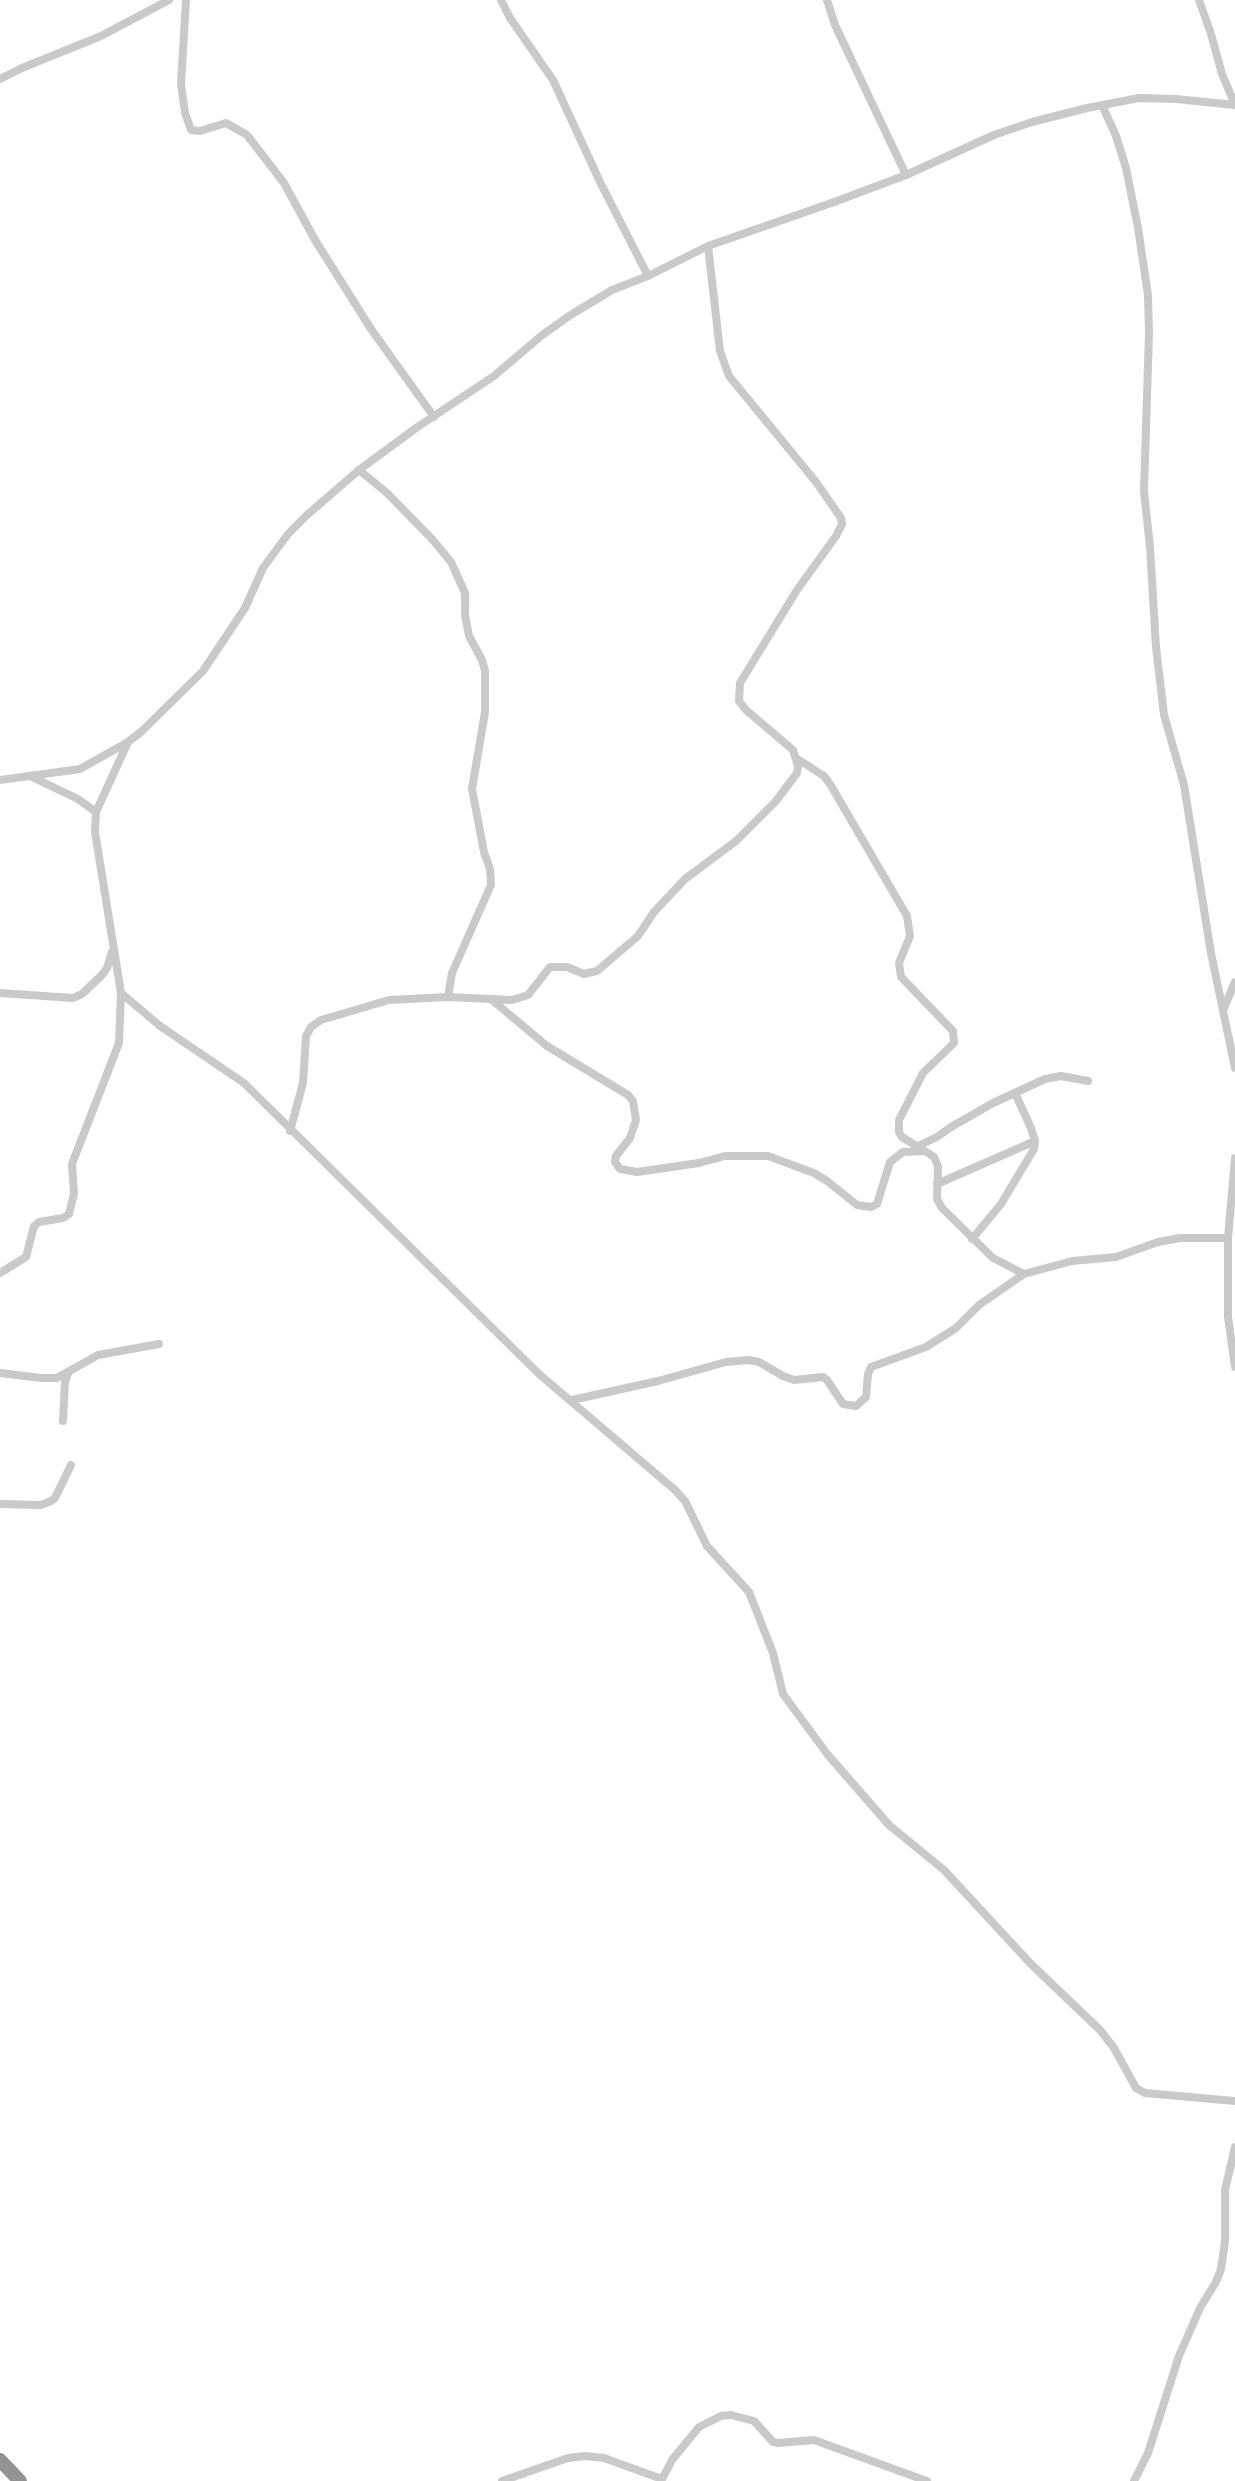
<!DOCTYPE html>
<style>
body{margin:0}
canvas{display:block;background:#fff}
</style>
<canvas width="1235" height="2481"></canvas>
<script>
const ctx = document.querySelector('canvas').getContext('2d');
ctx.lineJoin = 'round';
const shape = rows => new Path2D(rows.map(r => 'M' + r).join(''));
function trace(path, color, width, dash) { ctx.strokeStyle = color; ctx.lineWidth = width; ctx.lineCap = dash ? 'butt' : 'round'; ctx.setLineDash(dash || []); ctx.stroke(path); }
const street = shape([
 [186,0,181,84,185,113,191,130,200,131,226,123,247,135,284,183,315,240,371,329,434,417],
 [501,0,510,18,553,80,601,184,648,276],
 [827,0,835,25,906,175],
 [1199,0,1211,34,1222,74,1235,105],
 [0,79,22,68,101,36,169,0],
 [1102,105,1116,136,1126,168,1138,228,1148,295,1149,333,1144,491,1150,547,1156,647,1164,715,1184,785,1211,953,1235,1068],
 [359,470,387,493,432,539,451,562,465,593,465,615,469,636,482,660,485,671,485,712,472,789,484,852,490,869,491,885,452,973,448,997],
 [128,742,96,812,95,832,121,993,160,1026,244,1083,539,1374,675,1490,685,1501,707,1546,749,1592,773,1653,783,1694,828,1755,889,1825,944,1870,1030,1963,1100,2030,1114,2048,1136,2088,1145,2093,1235,2101],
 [796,758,824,776,830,784,907,916,910,936,899,963,901,977,953,1031,954,1043,923,1073,899,1120,899,1132,902,1137,923,1150],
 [32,777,78,799,96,812],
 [0,780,80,769,128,742,142,731,203,671,245,608,263,568,288,534,307,515,359,470,416,428,494,376,541,336,569,316,612,290,648,276,708,246,837,201,906,175,994,135,1032,122,1087,108,1139,98,1176,99,1235,105],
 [0,993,73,998,82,994,102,975,107,968,112,952],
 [492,1000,547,1046,628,1095,633,1101,636,1120,630,1138,616,1156,615,1162,620,1169,637,1172,699,1163,725,1156,768,1156,814,1173,827,1181,857,1205,871,1207,877,1204,890,1162,903,1152,925,1151,934,1157,938,1166,937,1199,942,1208,993,1258,1024,1274],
 [1224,1008,1235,982],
 [290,1131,303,1083,306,1036,311,1027,321,1020,389,1000,448,997,512,1000,528,995,550,967,567,967,584,974,597,971,638,936,654,912,685,879,736,841,776,801,797,773,798,766,793,750,746,710,739,701,740,683,797,590,836,536,842,524,841,518,816,482,729,376,720,351,708,246],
 [918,1146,937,1137,951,1127,993,1103,1045,1079,1061,1076,1088,1081],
 [1235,1158,1228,1238,1228,1317,1235,1367],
 [937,1184,1035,1141],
 [972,1239,1001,1204,1034,1149,1035,1141,1031,1128,1015,1093],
 [0,1273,26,1257,34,1226,39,1222,63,1218,69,1214,74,1194,72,1164,119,1043,121,993],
 [0,1373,41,1378,57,1378,98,1355,159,1344],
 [572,1400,658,1381,726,1362,748,1360,759,1362,783,1376,794,1380,823,1377,827,1380,843,1404,856,1406,866,1397,868,1374,871,1367,926,1347,956,1328,979,1305,1024,1274,1072,1261,1116,1257,1158,1242,1180,1238,1228,1238],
 [63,1421,65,1382,69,1371],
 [0,1504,41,1505,51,1501,55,1498,71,1465],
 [502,2481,568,2458,585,2456,604,2458,662,2479],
 [661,2481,672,2460,699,2427,721,2416,731,2415,754,2421,773,2442,778,2443,814,2440,927,2481],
 [1134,2481,1148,2453,1179,2356,1200,2308,1216,2282,1221,2269,1225,2242,1225,2190,1235,2147]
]);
const highway = shape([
 [0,2460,20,2481]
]);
trace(street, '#c9c9c9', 8);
trace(highway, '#939393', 14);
</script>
